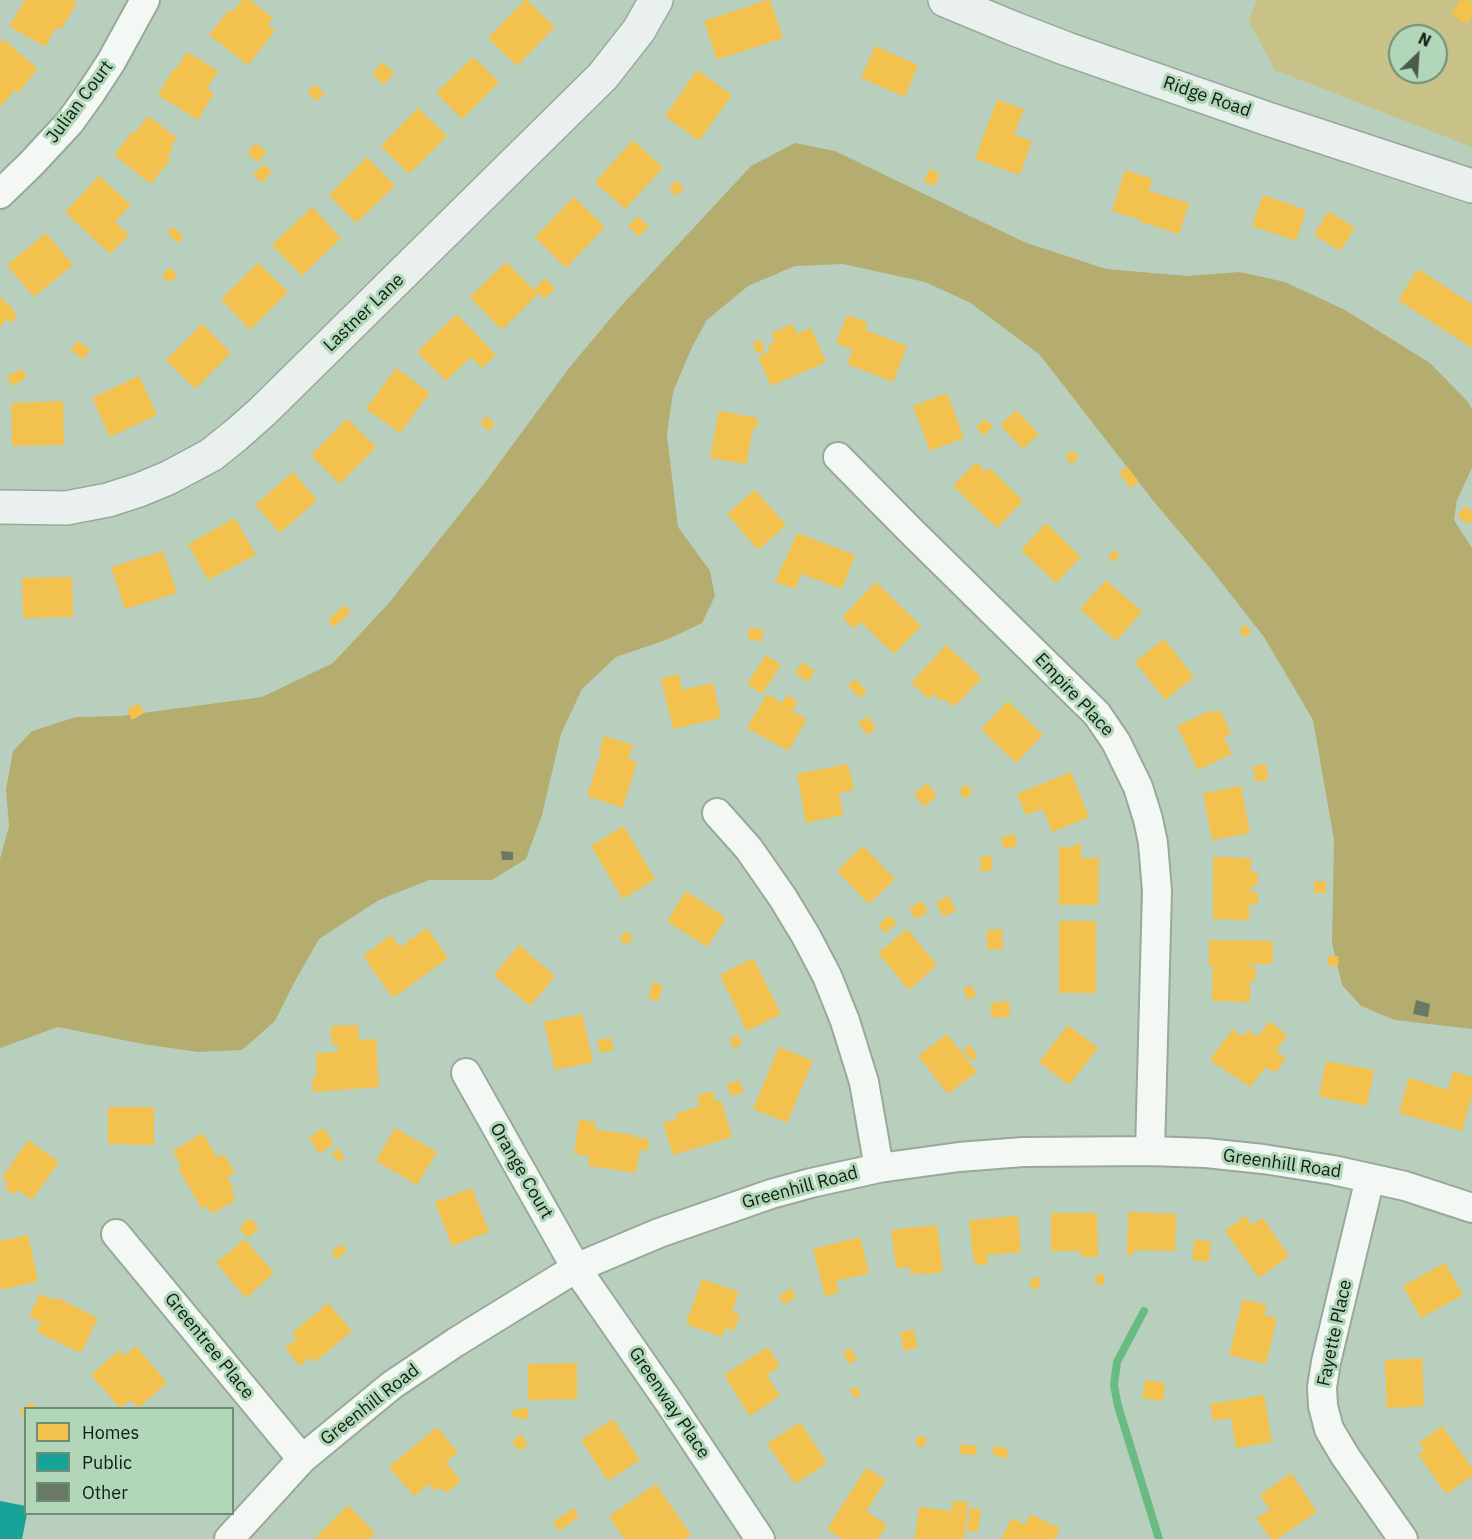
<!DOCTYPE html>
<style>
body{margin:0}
#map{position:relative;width:1472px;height:1539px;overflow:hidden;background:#b9cfbe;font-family:"IBM Plex Sans",sans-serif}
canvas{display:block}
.legend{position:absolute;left:24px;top:1407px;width:210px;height:108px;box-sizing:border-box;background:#b1d7b8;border:2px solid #708d76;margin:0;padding:8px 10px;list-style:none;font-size:18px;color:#0f1d12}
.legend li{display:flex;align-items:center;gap:12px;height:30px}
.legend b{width:30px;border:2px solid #708d76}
.north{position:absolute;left:1388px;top:24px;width:60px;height:60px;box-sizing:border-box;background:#b1d7b8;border:2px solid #708d76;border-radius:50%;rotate:25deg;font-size:16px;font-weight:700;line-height:24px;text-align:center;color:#0f1d12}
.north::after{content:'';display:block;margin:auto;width:21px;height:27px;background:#4a5b4e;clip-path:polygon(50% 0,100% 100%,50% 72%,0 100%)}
</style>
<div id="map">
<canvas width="1472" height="1539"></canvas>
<ul class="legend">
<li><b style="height:16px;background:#f2c14e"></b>Homes</li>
<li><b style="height:16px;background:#17a398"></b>Public</li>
<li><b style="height:16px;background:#6a7965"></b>Other</li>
</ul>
<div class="north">N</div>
</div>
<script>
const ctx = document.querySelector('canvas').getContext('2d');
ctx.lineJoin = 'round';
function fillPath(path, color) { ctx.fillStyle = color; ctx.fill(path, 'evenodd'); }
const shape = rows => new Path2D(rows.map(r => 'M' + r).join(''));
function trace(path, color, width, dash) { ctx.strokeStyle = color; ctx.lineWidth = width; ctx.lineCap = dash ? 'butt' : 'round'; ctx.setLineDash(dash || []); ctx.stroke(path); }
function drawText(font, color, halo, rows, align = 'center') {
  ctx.font = font + ' "IBM Plex Sans",sans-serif'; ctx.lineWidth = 6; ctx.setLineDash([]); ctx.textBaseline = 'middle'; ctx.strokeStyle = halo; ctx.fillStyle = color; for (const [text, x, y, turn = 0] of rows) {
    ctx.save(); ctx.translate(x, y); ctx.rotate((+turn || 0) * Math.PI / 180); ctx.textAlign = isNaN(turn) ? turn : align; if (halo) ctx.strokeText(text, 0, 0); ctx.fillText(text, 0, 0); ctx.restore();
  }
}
const green = shape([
 [1256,0,1469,0,1472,1,1472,147,1275,70,1249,22],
 [1400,36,1436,36,1436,72,1400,72]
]);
const forest = shape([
 [795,143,835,151,1024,242,1106,269,1188,276,1240,272,1285,282,1345,310,1430,363,1469,403,1472,410,1472,468,1457,500,1454,520,1472,548,1472,1029,1395,1020,1361,1006,1342,985,1332,943,1334,840,1313,720,1264,637,1210,568,1155,503,1039,354,969,302,925,282,843,264,795,266,748,286,707,320,692,347,673,392,667,435,678,527,710,571,715,596,702,623,666,640,616,657,582,689,561,734,542,815,526,859,492,880,429,880,379,900,319,939,294,983,275,1021,242,1050,198,1052,143,1044,58,1027,0,1048,0,859,9,826,6,789,13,751,32,731,76,717,120,716,262,697,333,663,388,604,486,481,569,368,621,306,751,166]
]);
const homes = shape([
 [25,0,72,0,77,3,61,30,56,27,45,47,9,26],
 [242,0,250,0,273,18,268,25,275,31,248,65,209,35,229,10,232,12],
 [525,0,527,0,555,27,517,66,488,38],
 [767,0,770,0,783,38,717,60,704,21],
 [1460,0,1472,1,1472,16,1467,24,1451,15],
 [3,39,38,69,17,94,16,89,0,107,0,43],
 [875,46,918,65,905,97,861,78],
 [187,52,218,71,207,89,214,93,198,120,158,95,174,68,176,70],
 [473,57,499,82,462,119,436,93],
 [382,62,394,73,384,85,372,74],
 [697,70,732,95,699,141,665,116],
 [315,84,325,94,317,101,307,92],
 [997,100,1024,109,1014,135,1032,141,1020,175,975,159],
 [418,108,447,136,409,174,381,146],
 [148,116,177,138,170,147,173,149,167,156,171,159,151,184,114,155,133,131,135,133],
 [633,140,663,168,625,209,595,182],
 [256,143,267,152,257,162,247,153],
 [367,157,395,186,356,223,329,195],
 [263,164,272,172,262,183,253,175],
 [929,169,940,174,935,186,924,182],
 [1125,170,1152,179,1149,191,1189,203,1179,234,1138,221,1139,219,1112,211],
 [99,176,131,205,115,222,129,235,110,254,65,212],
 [677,180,684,189,675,196,669,189],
 [1263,195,1306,210,1296,241,1252,226],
 [574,197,605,227,566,268,535,237],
 [312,207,341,238,302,276,272,245],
 [1328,211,1355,228,1340,251,1314,235],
 [638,216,649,226,639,237,628,226],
 [174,227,184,237,178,243,167,233],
 [46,233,73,265,34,297,7,265],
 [506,262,538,294,502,330,470,297],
 [258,263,288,292,250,330,221,299],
 [170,267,178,276,169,283,162,275],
 [1418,269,1472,304,1472,348,1398,300],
 [545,278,555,289,544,299,534,289],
 [0,296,15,311,13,313,17,317,11,323,7,319,0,327],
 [457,314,496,355,482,368,471,357,446,381,417,352],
 [847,315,868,323,865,330,907,346,893,382,847,364,853,350,836,343],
 [202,324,231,353,195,389,166,360],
 [792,324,797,334,811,328,826,362,771,386,758,356,770,351,768,345,775,342,771,333],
 [761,340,765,350,756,353,753,342],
 [77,341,90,349,84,359,71,351],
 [396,368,430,393,400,433,366,409],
 [22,369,27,378,12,386,7,376],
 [139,376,157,415,110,437,92,398],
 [947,393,964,438,930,451,913,406],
 [63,401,64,445,12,446,11,403],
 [1016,410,1039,434,1023,449,1000,425],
 [719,411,758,418,757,429,753,428,746,464,710,458],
 [487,416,495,424,489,431,480,423],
 [347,419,376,447,340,484,311,455],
 [985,419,993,426,983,436,976,427],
 [1072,450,1079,457,1072,464,1065,458],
 [976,462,986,472,990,468,1023,501,997,528,953,486],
 [1127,466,1139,482,1131,488,1119,473],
 [293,472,317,500,280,533,255,505],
 [755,490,786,525,758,550,727,514],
 [1466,506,1472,512,1472,520,1468,525,1457,515],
 [235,518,256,555,208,580,188,544],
 [1046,523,1081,557,1056,583,1021,550],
 [797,533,855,555,842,589,801,574,795,589,775,582,783,563,784,564],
 [1114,550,1120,555,1113,562,1108,557],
 [163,551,177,593,125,609,111,567],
 [72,577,73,617,23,618,22,578],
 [1106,580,1142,612,1116,641,1080,609],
 [876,582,921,626,894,654,861,622,854,629,842,617],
 [344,605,351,612,334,627,328,620],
 [1245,624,1251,631,1245,638,1239,631],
 [750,627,764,630,761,642,747,638],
 [1164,639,1194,677,1165,700,1135,662],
 [946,645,982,678,954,707,946,700,945,701,943,699,941,701,934,694,929,699,911,683],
 [766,655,781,665,762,694,747,684],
 [802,662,815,671,808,682,795,673],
 [679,674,682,690,713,683,721,718,673,729,661,678],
 [855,679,867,691,860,698,848,686],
 [767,694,782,703,787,695,798,702,792,711,807,719,788,751,747,728],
 [1008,701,1043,735,1016,763,981,729],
 [139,703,144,713,132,720,127,710],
 [1212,710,1214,713,1220,710,1231,734,1224,737,1232,754,1198,770,1177,726],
 [868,716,876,728,867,735,858,723],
 [604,736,633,745,628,759,637,762,623,808,587,796,601,752,599,751],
 [848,764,854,790,839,793,843,815,806,823,797,774],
 [1266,764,1268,780,1255,782,1253,766],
 [1071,772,1089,817,1052,832,1043,809,1026,815,1017,794],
 [927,783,937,796,924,807,914,794],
 [966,784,973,792,965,799,959,791],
 [1241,786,1250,833,1212,840,1203,793],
 [624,826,655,879,623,899,591,846],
 [1015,834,1017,846,1004,849,1001,837],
 [1074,844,1081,844,1081,858,1099,858,1098,905,1059,905,1059,847,1074,847],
 [863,846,895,879,869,904,837,871],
 [991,855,993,870,981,872,980,857],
 [1213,857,1251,858,1251,872,1258,872,1257,886,1251,886,1251,893,1258,892,1258,904,1249,905,1249,920,1213,919],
 [1326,881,1326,893,1314,893,1314,882],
 [686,891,726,918,707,947,667,921],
 [949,896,956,911,943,917,936,902],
 [922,901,928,912,915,919,909,908],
 [889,915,897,923,886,933,878,926],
 [1059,921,1096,921,1096,993,1059,993],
 [427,928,448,958,393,998,363,956,391,935,400,947],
 [907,929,937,965,909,990,878,953],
 [1002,929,1003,949,988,950,987,930],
 [625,931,633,936,628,945,619,940],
 [1209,940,1273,941,1272,964,1249,964,1249,967,1256,967,1255,981,1250,981,1250,1002,1212,1001,1213,966,1209,966],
 [519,945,555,976,530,1006,494,975],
 [1327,956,1338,956,1339,965,1328,966],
 [753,958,781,1014,747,1031,720,975],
 [653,982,663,986,658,1001,648,998],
 [972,985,976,996,968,1000,963,989],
 [1009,1001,1010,1017,991,1018,991,1003],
 [582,1014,593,1062,555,1070,544,1022],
 [1269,1021,1287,1035,1276,1051,1286,1058,1275,1073,1266,1067,1250,1087,1210,1060,1233,1029,1243,1037,1248,1030,1258,1037],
 [358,1025,359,1040,376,1039,379,1087,313,1092,312,1077,317,1077,316,1053,338,1052,337,1044,332,1045,331,1026],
 [1068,1025,1098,1048,1069,1085,1039,1062],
 [947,1034,977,1072,948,1094,918,1056],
 [738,1035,742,1044,734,1049,729,1039],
 [611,1038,614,1050,600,1053,597,1040],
 [969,1045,978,1056,972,1061,963,1050],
 [779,1047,813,1061,787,1123,753,1109],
 [1326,1061,1374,1070,1367,1106,1319,1096],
 [1453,1071,1472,1077,1472,1096,1462,1131,1399,1113,1409,1078,1448,1090],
 [739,1080,744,1092,731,1096,727,1084],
 [713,1091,715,1102,721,1100,732,1137,673,1155,663,1123,677,1119,675,1114,700,1106,697,1096],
 [108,1107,154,1107,154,1145,108,1144],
 [579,1120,596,1122,595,1130,635,1135,634,1137,649,1139,648,1151,640,1150,636,1173,588,1166,589,1156,574,1154],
 [324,1128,334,1144,319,1154,309,1137],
 [395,1128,437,1152,417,1185,376,1161],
 [203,1133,217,1158,224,1154,235,1173,227,1177,234,1189,231,1191,236,1200,212,1214,207,1206,202,1209,178,1168,181,1166,173,1151],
 [28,1140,59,1162,32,1200,18,1190,14,1195,5,1188,8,1183,2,1178],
 [338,1148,345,1158,339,1162,332,1153],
 [472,1188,489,1232,452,1246,435,1202],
 [1128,1212,1176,1214,1175,1251,1134,1250,1134,1255,1127,1255],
 [1051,1213,1097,1213,1098,1257,1081,1257,1081,1251,1051,1251],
 [1018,1216,1021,1252,987,1255,988,1264,975,1265,974,1257,973,1257,969,1220],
 [1245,1216,1252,1225,1263,1218,1289,1256,1259,1278,1225,1231],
 [250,1218,259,1228,248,1238,239,1228],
 [937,1225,943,1272,923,1275,923,1273,910,1274,910,1267,896,1268,891,1230],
 [28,1235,38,1281,2,1290,0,1284,0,1241],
 [860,1237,869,1273,836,1281,839,1293,825,1296,813,1249],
 [245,1239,274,1273,246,1298,216,1263],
 [1194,1240,1211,1241,1209,1262,1192,1260],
 [342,1244,347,1251,336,1259,331,1252],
 [1445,1263,1463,1295,1421,1318,1403,1286],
 [1104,1274,1105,1284,1096,1285,1095,1275],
 [1031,1278,1040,1278,1039,1289,1030,1288],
 [702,1279,739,1292,732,1312,740,1315,734,1331,725,1328,722,1337,686,1324],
 [791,1288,796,1297,784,1305,779,1296],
 [40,1294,54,1300,56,1297,98,1318,81,1353,37,1332,41,1322,29,1316],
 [1243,1299,1267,1305,1264,1315,1277,1318,1266,1364,1229,1355],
 [328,1303,352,1331,315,1362,310,1357,300,1366,285,1348,297,1338,292,1333],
 [913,1329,918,1347,904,1351,900,1333],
 [136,1346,167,1383,138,1408,131,1400,120,1408,91,1375,119,1350,124,1356],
 [768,1347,780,1366,767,1375,780,1396,750,1416,724,1375],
 [851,1348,857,1360,849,1364,843,1353],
 [1422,1358,1424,1406,1387,1408,1385,1360],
 [577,1363,577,1399,528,1400,528,1364],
 [1145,1380,1165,1383,1163,1401,1142,1398],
 [856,1386,861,1394,855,1398,849,1391],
 [1264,1395,1272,1442,1236,1448,1231,1418,1213,1421,1210,1404],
 [31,1402,37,1408,26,1408,26,1419,19,1412],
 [527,1407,529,1418,520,1420,519,1416,513,1418,511,1411],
 [613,1419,640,1460,608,1481,581,1440],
 [800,1422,827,1463,795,1484,767,1444],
 [1442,1426,1472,1468,1472,1476,1446,1494,1418,1454,1425,1450,1419,1443],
 [437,1427,458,1453,446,1462,461,1481,446,1493,440,1487,435,1491,429,1484,414,1496,389,1467],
 [521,1434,528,1445,519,1451,512,1441],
 [918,1435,927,1439,924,1448,915,1444],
 [961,1444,977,1446,976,1455,960,1454],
 [995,1445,1009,1450,1006,1459,992,1454],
 [866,1468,886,1480,866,1511,887,1525,878,1539,842,1539,827,1529],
 [1291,1473,1317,1512,1277,1539,1271,1539,1256,1518,1270,1510,1260,1495],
 [656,1484,691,1535,685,1539,624,1539,609,1516],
 [953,1501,968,1502,964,1539,915,1539,919,1507,952,1511],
 [348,1505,375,1533,369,1539,316,1539,315,1538],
 [574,1508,579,1517,559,1531,553,1522],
 [970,1508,981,1509,978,1532,967,1531],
 [1031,1514,1060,1529,1055,1539,1001,1539,1012,1518,1025,1525]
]);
const public = shape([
 [0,1501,26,1506,26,1514,27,1514,22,1539,0,1539]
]);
const stream = shape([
 [1144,1311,1117,1362,1114,1385,1118,1406,1159,1539]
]);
const building = shape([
 [501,851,513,852,513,860,502,860],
 [1416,1000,1430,1004,1428,1017,1413,1014]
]);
const street = shape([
 [0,194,31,164,70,122,90,94,111,62,145,0],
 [838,457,910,530,1097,714,1116,742,1138,787,1148,819,1153,843,1157,891,1150,1151],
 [717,813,749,849,783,898,806,936,827,976,845,1021,864,1082,879,1168],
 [466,1073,576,1268,669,1402,760,1539],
 [1370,1178,1326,1362,1322,1387,1323,1406,1329,1429,1345,1456,1403,1539],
 [116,1234,302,1459],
 [229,1539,302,1459,392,1385,456,1342,576,1268,659,1233,771,1194,811,1183,879,1168,959,1157,1023,1152,1150,1151,1206,1153,1263,1159,1333,1170,1405,1186,1472,1208]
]);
const secondary = shape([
 [945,0,1015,29,1067,49,1268,119,1472,186],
 [0,507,66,508,108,500,139,490,168,478,211,455,236,435,262,412,603,76,639,30,656,0]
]);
const streetNames = [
 ["Ridge Road",1207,97,19],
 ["Julian Court",80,102,-53],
 ["Lastner Lane",364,313,-44],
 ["Empire Place",1074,695,47],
 ["Greenhill Road",1282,1164,8],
 ["Orange Court",521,1171,60],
 ["Greenhill Road",800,1188,-15],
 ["Fayette Place",1335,1333,-78],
 ["Greentree Place",209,1346,51],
 ["Greenway Place",669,1403,56],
 ["Greenhill Road",370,1405,-38]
];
fillPath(green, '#c8c188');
fillPath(forest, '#b5ad6f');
fillPath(homes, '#f2c14e');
fillPath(public, '#17a398');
trace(stream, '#69bc81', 8);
fillPath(building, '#6a7965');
trace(street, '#98a89b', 32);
trace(secondary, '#98a89b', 36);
trace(street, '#f4f8f5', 28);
trace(secondary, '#e9f0ee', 33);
drawText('18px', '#0f1d12', '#b1d7b8', streetNames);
</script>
